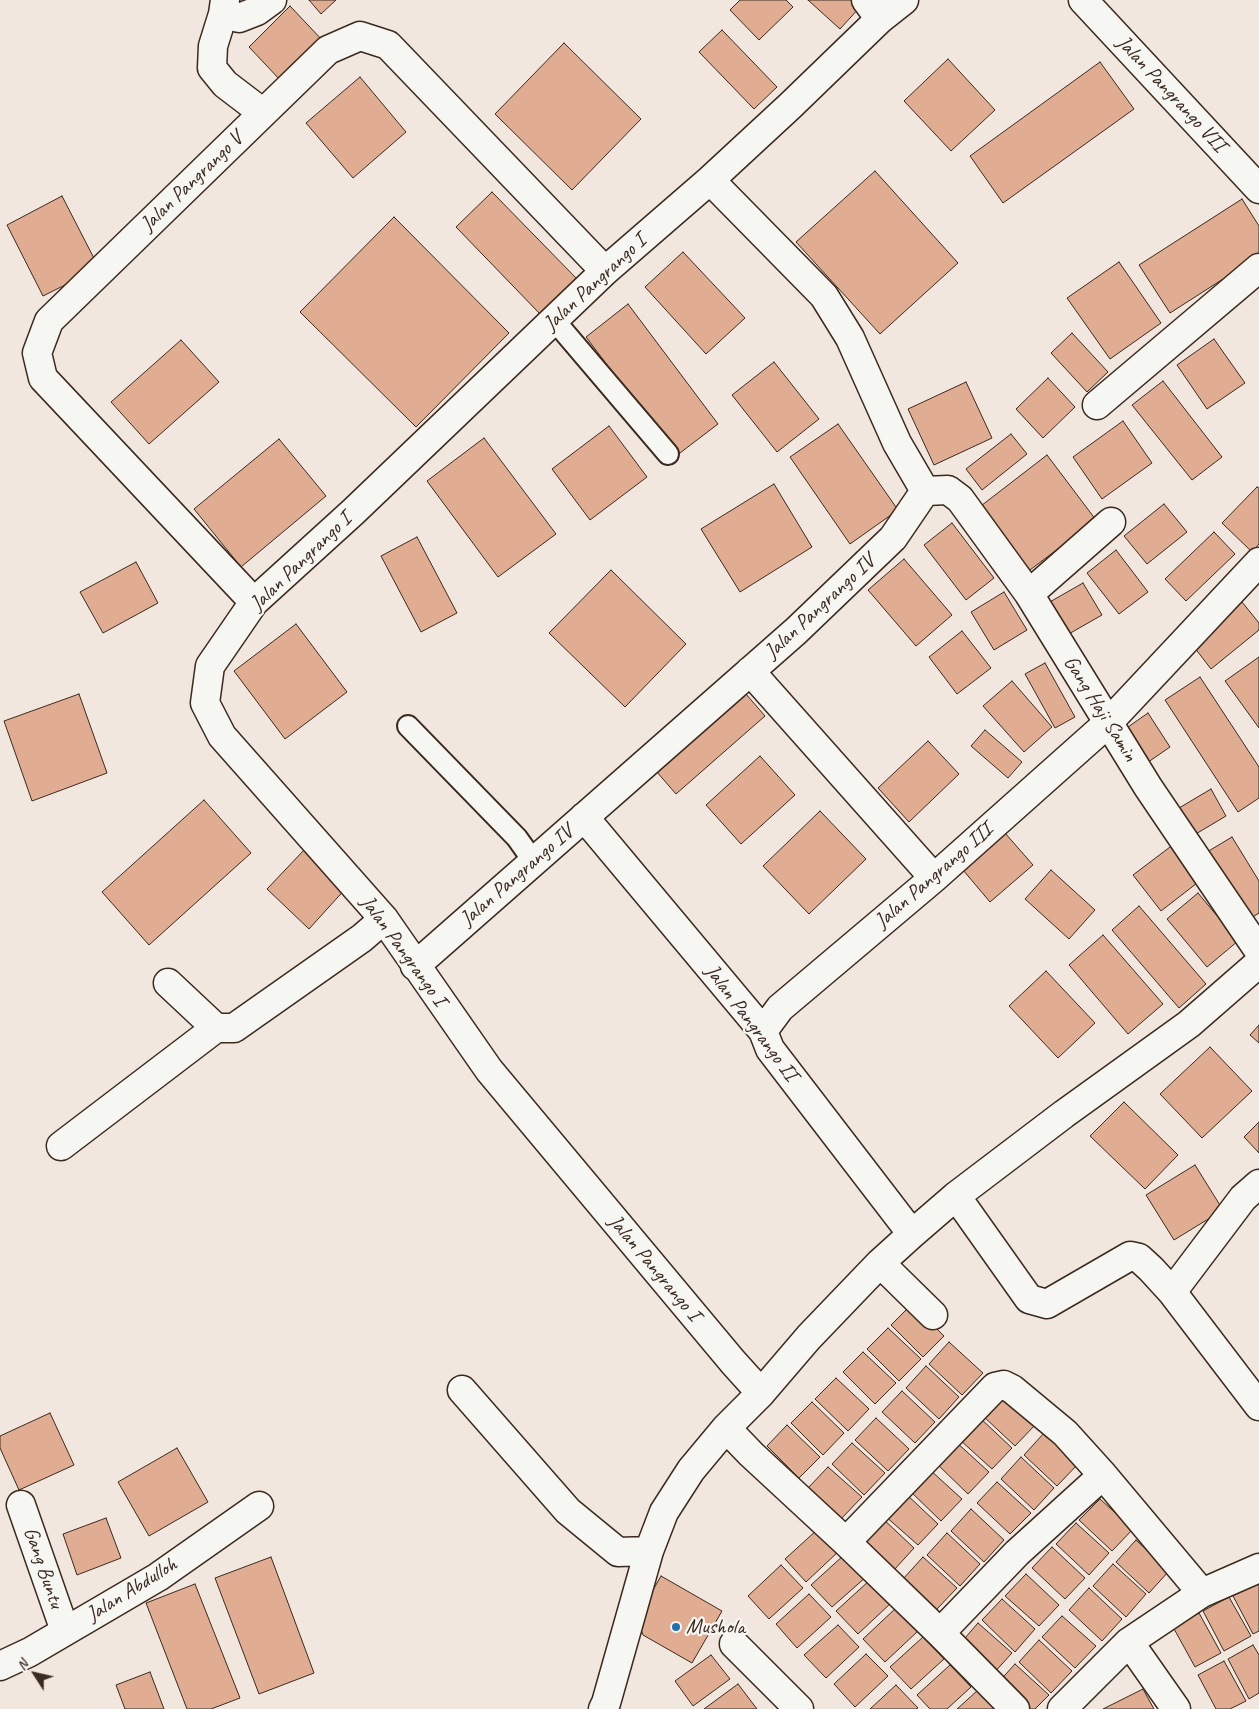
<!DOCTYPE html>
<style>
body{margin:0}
#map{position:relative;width:1259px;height:1709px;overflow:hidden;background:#f2e7df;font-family:Caveat,sans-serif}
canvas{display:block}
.north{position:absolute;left:10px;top:1649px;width:50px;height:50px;-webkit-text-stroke:4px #f6f6f2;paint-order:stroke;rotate:305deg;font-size:14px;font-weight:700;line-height:20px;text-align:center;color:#3b2a1e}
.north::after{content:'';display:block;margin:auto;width:18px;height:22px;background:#3b2a1e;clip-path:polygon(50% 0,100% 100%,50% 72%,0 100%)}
</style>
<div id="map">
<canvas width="1259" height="1709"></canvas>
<div class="north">N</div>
</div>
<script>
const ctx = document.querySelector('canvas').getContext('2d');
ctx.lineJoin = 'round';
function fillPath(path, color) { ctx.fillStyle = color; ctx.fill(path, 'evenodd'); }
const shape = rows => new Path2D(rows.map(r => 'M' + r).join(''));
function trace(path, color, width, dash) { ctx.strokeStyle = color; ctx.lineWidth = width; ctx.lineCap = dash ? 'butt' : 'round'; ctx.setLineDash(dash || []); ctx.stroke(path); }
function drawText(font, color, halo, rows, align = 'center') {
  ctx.font = font + ' Caveat,sans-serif'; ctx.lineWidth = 4.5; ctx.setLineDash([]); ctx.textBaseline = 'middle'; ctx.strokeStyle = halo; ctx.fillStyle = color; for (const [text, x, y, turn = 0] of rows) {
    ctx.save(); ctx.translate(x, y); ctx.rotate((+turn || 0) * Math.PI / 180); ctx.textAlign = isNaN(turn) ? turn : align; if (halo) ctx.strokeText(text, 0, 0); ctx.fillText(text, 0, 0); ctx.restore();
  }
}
const building = shape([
 [309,0,336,0,321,14,309,0],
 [740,0,786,0,793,7,759,40,730,10,740,0],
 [808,0,855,0,861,6,840,29,808,0],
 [290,6,324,42,282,82,249,47,290,6],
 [722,30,777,87,754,109,699,52,722,30],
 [564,43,641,119,572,190,495,114,564,43],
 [948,59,995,110,951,151,904,101,948,59],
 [1100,62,1134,109,1003,203,970,156,1100,62],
 [360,77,406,132,353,178,306,123,360,77],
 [875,171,958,263,880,334,796,242,875,171],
 [492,192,578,280,541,315,456,227,492,192],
 [62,196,99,268,43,296,7,225,62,196],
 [1242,199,1259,226,1259,256,1170,313,1139,265,1242,199],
 [394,217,509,333,416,427,300,312,394,217],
 [683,252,745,318,706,354,645,287,683,252],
 [1119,262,1161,323,1110,359,1067,298,1119,262],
 [628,304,718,424,676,456,586,337,628,304],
 [1072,333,1108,372,1087,392,1051,353,1072,333],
 [1214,339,1245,383,1207,409,1177,365,1214,339],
 [181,340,219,382,149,444,111,402,181,340],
 [774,362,819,419,777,452,732,395,774,362],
 [1048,378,1075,407,1043,438,1016,409,1048,378],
 [1163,381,1222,457,1192,480,1132,405,1163,381],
 [966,382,992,438,934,465,908,409,966,382],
 [1123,421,1152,463,1102,499,1073,457,1123,421],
 [838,424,898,510,850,544,790,457,838,424],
 [609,426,647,477,590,520,552,469,609,426],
 [1011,434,1027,454,982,490,966,469,1011,434],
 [484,438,556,534,498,577,427,481,484,438],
 [279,439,326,496,241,567,194,509,279,439],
 [1047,455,1096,520,1026,573,977,509,1047,455],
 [774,484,812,547,740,592,701,529,774,484],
 [1257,487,1259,488,1259,544,1252,552,1222,523,1257,487],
 [1164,504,1187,532,1147,564,1124,536,1164,504],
 [952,523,994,578,966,600,924,545,952,523],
 [1214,532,1235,554,1186,601,1165,579,1214,532],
 [417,537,457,613,421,632,381,556,417,537],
 [1116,550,1148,592,1119,614,1087,573,1116,550],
 [904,559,952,615,916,646,868,590,904,559],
 [136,562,158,603,103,633,80,592,136,562],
 [611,570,686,644,625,707,549,633,611,570],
 [1083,583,1102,615,1067,635,1048,603,1083,583],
 [1004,592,1027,630,994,650,971,612,1004,592],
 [1242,602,1259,623,1259,630,1211,669,1191,643,1242,602],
 [296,624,347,692,285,739,234,671,296,624],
 [962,631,991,668,957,694,929,657,962,631],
 [1259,657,1259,728,1225,681,1259,657],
 [1045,663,1075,717,1055,728,1025,674,1045,663],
 [1200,677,1259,767,1259,798,1238,812,1165,700,1200,677],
 [1012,681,1052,727,1024,752,983,706,1012,681],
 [739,686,765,716,676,794,650,764,739,686],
 [79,694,107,773,32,801,4,721,79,694],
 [1148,713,1170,747,1141,767,1118,734,1148,713],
 [985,730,1022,762,1008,778,971,746,985,730],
 [928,741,959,774,909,822,878,788,928,741],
 [760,756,795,795,741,844,706,805,760,756],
 [1211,789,1226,816,1189,838,1174,811,1211,789],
 [204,800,251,853,149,945,102,892,204,800],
 [820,811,866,859,809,914,763,866,820,811],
 [1005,833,1033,865,990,902,963,870,1005,833],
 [1232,837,1259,881,1259,913,1248,920,1207,852,1232,837],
 [1174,844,1201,880,1161,911,1133,875,1174,844],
 [305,849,347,887,309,929,267,889,305,849],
 [1051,870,1095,910,1069,939,1025,899,1051,870],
 [1198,893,1238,941,1207,967,1167,919,1198,893],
 [1139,906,1206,984,1179,1008,1112,930,1139,906],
 [1103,935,1163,1004,1128,1034,1069,965,1103,935],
 [1046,971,1095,1023,1058,1058,1009,1006,1046,971],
 [1259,1025,1259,1043,1250,1035,1259,1025],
 [1210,1047,1252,1091,1202,1138,1160,1094,1210,1047],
 [1124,1102,1178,1155,1145,1189,1090,1136,1124,1102],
 [1259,1122,1259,1153,1244,1137,1259,1122],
 [1195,1165,1223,1210,1174,1240,1146,1195,1195,1165],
 [912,1304,944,1336,923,1357,891,1325,912,1304],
 [888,1328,921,1359,899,1381,867,1349,888,1328],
 [949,1342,983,1373,962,1395,929,1364,949,1342],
 [863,1352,896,1383,875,1404,843,1372,863,1352],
 [926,1366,959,1397,939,1419,906,1388,926,1366],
 [836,1378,869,1409,848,1431,815,1399,836,1378],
 [902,1391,935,1422,915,1443,882,1412,902,1391],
 [1003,1393,1036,1424,1015,1446,982,1415,1003,1393],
 [812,1402,844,1433,823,1455,791,1423,812,1402],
 [50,1413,74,1465,19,1490,0,1448,0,1436,50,1413],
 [979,1417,1012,1448,992,1469,959,1439,979,1417],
 [876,1418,909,1449,888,1471,855,1440,876,1418],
 [787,1425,820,1457,799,1478,767,1446,787,1425],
 [1044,1433,1078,1464,1057,1486,1024,1455,1044,1433],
 [955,1441,989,1472,968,1494,935,1462,955,1441],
 [852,1443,885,1473,864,1495,832,1464,852,1443],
 [177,1448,208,1502,149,1536,118,1482,177,1448],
 [1021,1457,1054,1488,1034,1510,1001,1479,1021,1457],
 [828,1467,862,1497,841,1519,808,1488,828,1467],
 [929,1469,962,1499,941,1521,909,1490,929,1469],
 [997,1482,1031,1513,1010,1534,977,1503,997,1482],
 [905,1493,938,1524,918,1545,884,1515,905,1493],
 [1100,1499,1133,1529,1112,1551,1079,1520,1100,1499],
 [971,1509,1004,1540,984,1562,951,1531,971,1509],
 [881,1517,914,1548,894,1570,861,1539,881,1517],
 [106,1518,121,1558,77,1575,63,1534,106,1518],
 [1076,1523,1109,1553,1089,1575,1056,1544,1076,1523],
 [818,1529,839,1551,806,1582,785,1559,818,1529],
 [947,1533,980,1564,960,1586,927,1555,947,1533],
 [1136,1540,1169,1571,1149,1593,1116,1562,1136,1540],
 [1052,1547,1085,1578,1065,1599,1032,1568,1052,1547],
 [844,1555,866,1577,832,1607,811,1585,844,1555],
 [271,1557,314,1673,259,1694,215,1578,271,1557],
 [923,1557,957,1588,936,1610,903,1579,923,1557],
 [1113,1564,1146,1594,1126,1617,1093,1586,1113,1564],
 [781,1565,803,1588,769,1619,748,1596,781,1565],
 [1026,1574,1059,1605,1039,1626,1005,1596,1026,1574],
 [661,1576,722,1611,692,1663,643,1635,637,1618,661,1576],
 [870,1580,891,1603,858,1634,836,1611,870,1580],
 [1259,1582,1259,1631,1253,1634,1232,1594,1259,1582],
 [195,1584,240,1698,211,1709,187,1709,146,1603,195,1584],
 [1089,1588,1122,1619,1102,1641,1069,1610,1089,1588],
 [809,1594,831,1617,797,1648,776,1624,809,1594],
 [1229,1597,1251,1636,1224,1651,1203,1611,1229,1597],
 [1002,1599,1035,1629,1015,1652,982,1620,1002,1599],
 [896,1608,918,1631,885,1662,863,1639,896,1608],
 [1199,1613,1221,1653,1195,1667,1173,1627,1199,1613],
 [1062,1616,1096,1646,1075,1668,1042,1637,1062,1616],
 [978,1623,1012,1653,991,1676,959,1645,978,1623],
 [838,1625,859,1647,826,1678,804,1655,838,1625],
 [923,1637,944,1659,911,1689,890,1667,923,1637],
 [1039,1640,1072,1671,1051,1693,1019,1662,1039,1640],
 [1253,1645,1259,1655,1259,1693,1249,1699,1228,1659,1253,1645],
 [866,1654,888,1676,855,1707,834,1684,866,1654],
 [711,1655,730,1679,693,1706,675,1681,711,1655],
 [1224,1661,1246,1701,1230,1709,1216,1709,1198,1675,1224,1661],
 [1015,1664,1049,1695,1035,1709,1020,1709,995,1686,1015,1664],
 [950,1665,971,1687,947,1709,930,1709,917,1695,950,1665],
 [150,1672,164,1709,125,1709,116,1685,150,1672],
 [738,1684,757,1709,704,1709,738,1684],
 [896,1685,918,1708,916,1709,870,1709,896,1685],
 [1143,1689,1154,1709,1103,1709,1143,1689],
 [977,1691,994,1709,957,1709,977,1691]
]);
const lane = shape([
 [554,320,668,454],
 [408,726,517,838,534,862]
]);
const street = shape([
 [225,0,223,14,213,46,212,68,225,84,263,113],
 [866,0,880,19],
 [1083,0,1259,189],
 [223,14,239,18,257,11,272,0],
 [710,180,824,296,850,338,897,443,925,491],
 [1097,405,1259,268],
 [925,491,948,490,960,499,1029,594,1148,787,1259,951],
 [1029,594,1111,522],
 [254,602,43,378,37,353,49,321,328,50,360,36,388,45,605,271],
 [750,671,934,878],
 [584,817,763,1031,770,1049,912,1234],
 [415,966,796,631,893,538,925,491],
 [168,983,216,1028,234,1028,362,938,384,919],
 [763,1031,780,1008,934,878,1108,723,1259,562],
 [61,1146,216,1028],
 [956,1196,1029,1299,1047,1304,1130,1256,1139,1258,1151,1269,1172,1292,1259,1406],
 [880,1263,933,1315],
 [1172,1292,1243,1198,1259,1184],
 [462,1390,568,1511,618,1552,649,1551],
 [761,1393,733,1362,489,1070,384,919,222,736,205,703,210,666,254,602,353,512,605,271,710,180,790,106,880,19,904,0],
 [726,1428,751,1454,846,1542,940,1633,1015,1709],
 [21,1505,65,1631],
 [846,1542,995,1387,1004,1385,1012,1389,1065,1433,1103,1475,1202,1593],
 [940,1633,1017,1553,1103,1475],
 [1129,1642,1176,1709],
 [734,1644,799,1709],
 [0,1666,30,1652,158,1577,259,1506],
 [603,1709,606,1703,649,1551,664,1512,691,1470,726,1428,761,1393,809,1337,880,1263,912,1234,956,1196,1064,1114,1189,1024,1259,963],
 [1062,1709,1129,1642,1202,1593,1259,1568]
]);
const markers = [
 [676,1627,5,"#1f6fb2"]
];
const streetNames = [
 ["Jalan Pangrango VII",1171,94,47],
 ["Jalan Pangrango V",192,182,-44],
 ["Jalan Pangrango I",595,283,-43],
 ["Jalan Pangrango I",301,562,-44],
 ["Jalan Pangrango IV",820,607,-43],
 ["Gang Haji Samin",1100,709,58],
 ["Jalan Pangrango IV",517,876,-41],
 ["Jalan Pangrango III",934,876,-41],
 ["Jalan Pangrango I",403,951,54],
 ["Jalan Pangrango II",751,1023,53],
 ["Jalan Pangrango I",654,1268,50],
 ["Gang Buntu",43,1568,71],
 ["Jalan Abdulloh",132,1590,-32]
];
const poiNames = [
 ["Mushola",686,1627]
];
fillPath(building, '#e0ad93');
trace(building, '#3b2a1e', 1);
trace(lane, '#3b2a1e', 24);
trace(street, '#3b2a1e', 31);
trace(lane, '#f6f6f2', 20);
trace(street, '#f6f6f2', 28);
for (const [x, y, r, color] of markers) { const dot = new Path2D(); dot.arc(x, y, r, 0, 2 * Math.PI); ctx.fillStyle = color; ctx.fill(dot); trace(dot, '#f6f6f2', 2); }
drawText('21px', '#3b2a1e', '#f6f6f2', streetNames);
drawText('21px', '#3b2a1e', '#f6f6f2', poiNames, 'left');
</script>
